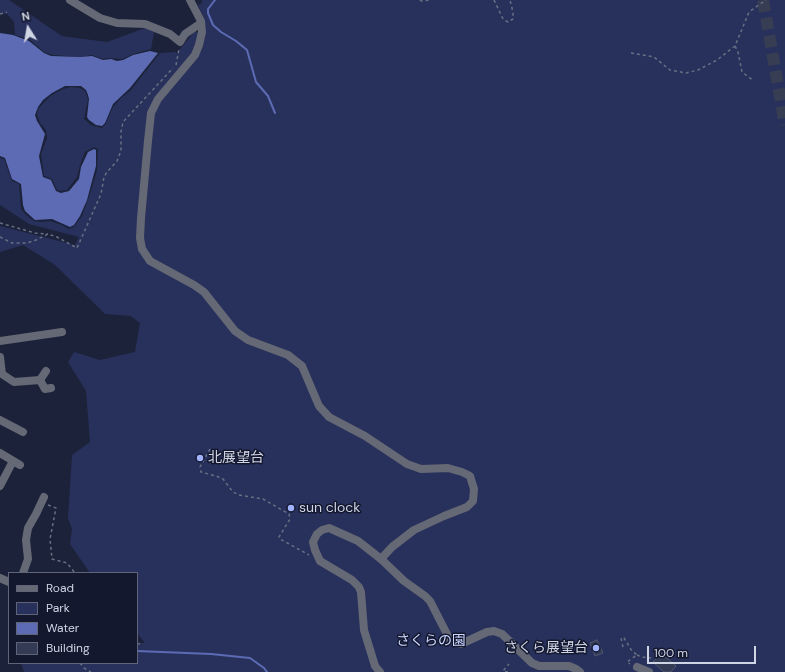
<!DOCTYPE html>
<meta charset="utf-8">
<style>
body{margin:0}
#map{position:relative;width:785px;height:672px;overflow:hidden;background:#1c2239;font-family:"DM Sans",sans-serif}
canvas{display:block}
.legend{position:absolute;left:8px;top:572px;width:130px;height:92px;box-sizing:border-box;background:#13182f;border:1px solid #5f6478;margin:0;padding:5px 7px;list-style:none;font-size:12px;color:#d0d5e5}
.legend li{display:flex;align-items:center;gap:8px;height:20px}
.legend b{width:20px;border:1px solid #5f6478}
.north{position:absolute;left:8px;top:8px;width:40px;height:40px;-webkit-text-stroke:3px #13182f;paint-order:stroke;rotate:349deg;font-size:11px;font-weight:700;line-height:16px;text-align:center;color:#d0d5e5}
.north::after{content:'';display:block;margin:auto;width:14px;height:18px;background:#d0d5e5;clip-path:polygon(50% 0,100% 100%,50% 72%,0 100%)}
.scale{position:absolute;left:647px;top:646px;width:109px;height:18px;box-sizing:border-box;border:2px solid #d0d5e5;border-top:0;padding-left:5px;font-size:12px;line-height:14px;white-space:nowrap;color:#d0d5e5;-webkit-text-stroke:3px #13182f;paint-order:stroke}
</style>
<div id="map">
<canvas width="785" height="672"></canvas>
<ul class="legend">
<li><b style="height:5px;background:#656875"></b>Road</li>
<li><b style="height:11px;background:#28315c"></b>Park</li>
<li><b style="height:11px;background:#5c6bb4"></b>Water</li>
<li><b style="height:11px;background:#343b55"></b>Building</li>
</ul>
<div class="north">N</div>
<div class="scale">100 m</div>
</div>
<script>
const ctx = document.querySelector('canvas').getContext('2d');
ctx.lineJoin = 'round';
function fillPath(path, color) { ctx.fillStyle = color; ctx.fill(path, 'evenodd'); }
const shape = rows => new Path2D(rows.map(r => 'M' + r).join(''));
function trace(path, color, width, dash) { ctx.strokeStyle = color; ctx.lineWidth = width; ctx.lineCap = dash ? 'butt' : 'round'; ctx.setLineDash(dash || []); ctx.stroke(path); }
function drawText(font, color, halo, rows, align = 'center') {
  ctx.font = font + ' "DM Sans","Noto Sans JP",sans-serif'; ctx.lineWidth = 3; ctx.setLineDash([]); ctx.textBaseline = 'middle'; ctx.strokeStyle = halo; ctx.fillStyle = color; for (const [text, x, y, turn = 0] of rows) {
    ctx.save(); ctx.translate(x, y); ctx.rotate((+turn || 0) * Math.PI / 180); ctx.textAlign = isNaN(turn) ? turn : align; if (halo) ctx.strokeText(text, 0, 0); ctx.fillText(text, 0, 0); ctx.restore();
  }
}
const green = shape([
 [0,0,9,0,62,36,107,42,145,28,154,32,151,49,133,54,122,59,108,58,103,59,92,55,80,57,53,55,44,52,29,39,15,35,14,22,7,14,0,13],
 [202,0,785,0,785,672,24,672,21,663,137,663,137,643,145,643,137,633,137,573,90,573,70,544,72,529,68,518,72,455,90,442,86,391,68,362,74,352,100,360,135,352,140,323,131,316,105,314,55,265,23,245,0,252,0,226,75,245,79,237,29,224,0,205,0,158,4,159,12,181,19,184,21,209,26,215,34,221,42,222,50,221,62,225,69,229,74,227,82,216,92,188,97,170,98,149,94,147,85,152,80,165,77,177,67,190,61,191,57,190,52,179,44,176,41,154,47,138,46,130,40,123,37,115,38,109,50,96,63,89,71,87,80,88,85,91,88,99,84,119,91,125,102,128,105,125,113,107,121,98,130,91,160,53,176,52,176,54,194,32,205,33,205,21,198,5,202,3]
]);
const water = shape([
 [0,33,13,35,29,41,44,53,51,56,80,57,92,56,103,60,111,59,117,61,123,60,133,55,150,51,158,53,130,88,113,104,105,123,102,126,96,125,89,120,87,117,89,99,88,95,86,90,81,86,65,86,52,93,43,100,38,107,35,115,37,121,45,134,39,156,43,177,51,180,56,191,61,193,69,191,79,179,81,167,88,152,94,149,96,150,96,166,87,200,80,216,74,225,70,227,52,219,35,220,25,211,23,205,21,184,12,179,5,158,0,156]
]);
const stream = shape([
 [215,0,208,9,208,13,213,25,221,32,236,41,247,50,256,82,268,96,275,113],
 [137,651,211,654,250,658,264,668,267,672]
]);
const building = shape([
 [597,640,603,653,595,656,590,643,597,640],
 [661,653,676,666,671,672,664,672,653,662,661,653]
]);
const motorwayTunnel = shape([
 [763,0,785,125]
]);
const path = shape([
 [420,0,421,1,431,0],
 [494,0,503,19,508,22,513,19,513,12,510,0],
 [0,14,7,12],
 [735,46,738,52,742,72,754,81],
 [631,53,654,57,670,70,686,73,698,70,717,60,735,46,749,12,766,0],
 [176,65,179,49],
 [0,223,35,233,48,234],
 [0,237,12,243,27,243,36,240,48,234,57,237,77,248,101,194,104,177,107,172,117,161,121,151,121,132,123,122,173,68],
 [210,449,200,467,201,472,216,476,223,479,233,492,239,495,263,499,289,514,290,519,279,537,280,539,309,555],
 [48,505,56,508,50,539,52,559,67,563,75,573],
 [137,644,142,643],
 [623,647,621,638,624,638,632,651,637,655,627,662,630,664],
 [637,655,642,657,651,658],
 [80,663,84,668,91,672],
 [508,672,503,671,509,664]
]);
const minor = shape([
 [70,0,100,18,117,23,145,24,170,34,180,42,185,34,201,23],
 [0,341,62,332],
 [0,357,2,374,14,382,40,380,45,389,51,388],
 [40,380,46,371],
 [0,420,23,432],
 [0,453,20,465],
 [0,486,13,461],
 [23,573,28,559,26,540,28,528,36,514,44,497],
 [0,578,9,582],
 [637,667,649,672],
 [380,672,375,666,364,630,361,592,359,587,352,580,320,561,315,550,313,542,317,534,322,530,329,528,358,541,381,559,404,581,425,596,430,601,450,640,461,644,487,632,494,631,502,634,532,663,539,666,569,666,576,669,580,672]
]);
const tertiary = shape([
 [190,0,201,21,202,32,199,45,195,55,158,99,151,113,148,141,141,218,140,238,142,249,150,261,194,285,204,292,235,331,248,340,288,355,302,366,319,406,329,417,365,436,407,464,421,469,448,468,462,472,470,476,474,489,473,501,467,507,444,516,414,530,392,547,381,559]
]);
const markers = [
 [200,458,4,"#a1b3fd"],
 [291,508,4,"#a1b3fd"],
 [596,648,4,"#a1b3fd"]
];
const poiNames = [
 ["北展望台",208,458],
 ["sun clock",299,508],
 ["さくら展望台",588,648,"right"]
];
const parkNames = [
 ["さくらの園",431,641]
];
fillPath(green, '#28315c');
fillPath(water, '#5c6bb4');
trace(stream, '#5c6bb4', 2);
fillPath(building, '#343b55');
trace(building, '#505873', 1);
trace(motorwayTunnel, '#373d53', 12, [12, 6]);
trace(path, '#696f83', 1.5, [3, 3]);
trace(minor, '#656875', 8);
trace(tertiary, '#656875', 8);
for (const [x, y, r, color] of markers) { const dot = new Path2D(); dot.arc(x, y, r, 0, 2 * Math.PI); ctx.fillStyle = color; ctx.fill(dot); trace(dot, '#13182f', 1.5); }
drawText('14px', '#d0d5e5', '#13182f', poiNames, 'left');
drawText('14px', '#cbd6ff', '#13182f', parkNames);
</script>
